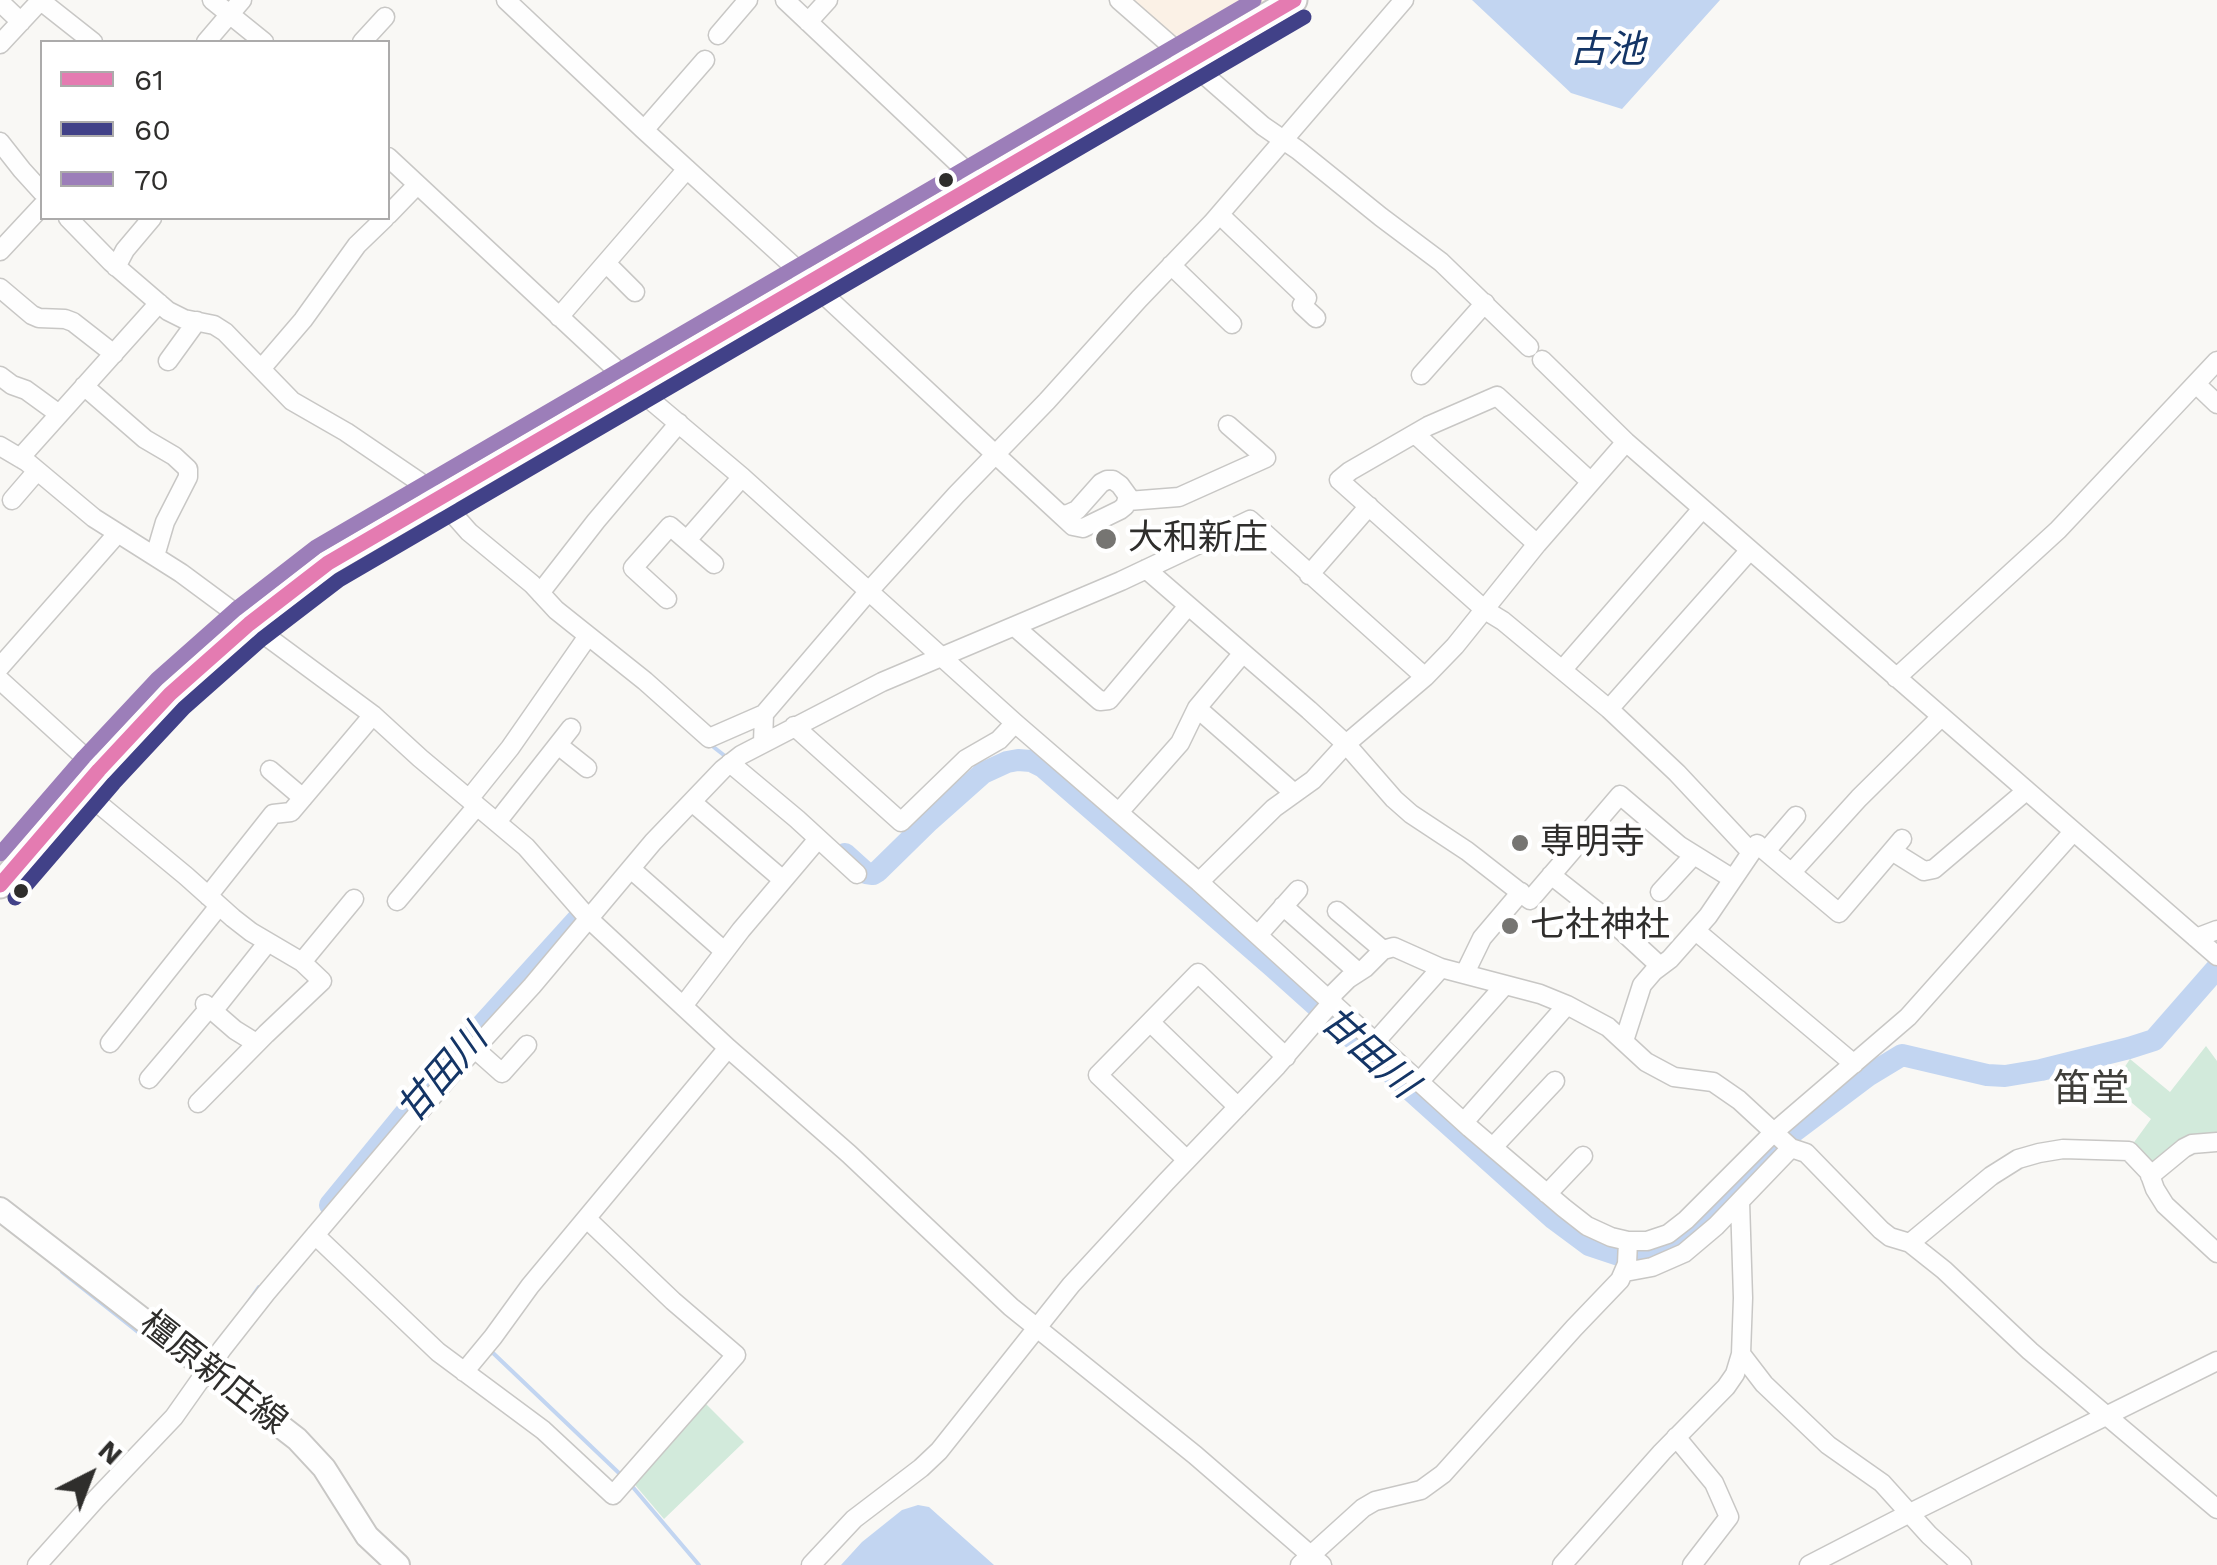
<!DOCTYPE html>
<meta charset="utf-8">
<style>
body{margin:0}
#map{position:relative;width:2217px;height:1565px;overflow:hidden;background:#f9f8f5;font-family:"Work Sans",sans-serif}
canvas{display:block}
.legend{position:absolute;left:40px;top:40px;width:350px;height:180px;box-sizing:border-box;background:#fff;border:2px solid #acabab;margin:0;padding:12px 18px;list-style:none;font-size:30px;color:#2f2e2c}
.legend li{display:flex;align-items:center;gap:20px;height:50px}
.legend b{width:50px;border:2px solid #acabab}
.north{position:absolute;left:40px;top:1425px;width:100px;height:100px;-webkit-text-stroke:8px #fff;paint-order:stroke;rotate:42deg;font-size:28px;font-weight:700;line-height:40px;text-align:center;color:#2f2e2c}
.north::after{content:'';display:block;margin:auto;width:35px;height:45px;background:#2f2e2c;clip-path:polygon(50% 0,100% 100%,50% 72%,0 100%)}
</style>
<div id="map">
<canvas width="2217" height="1565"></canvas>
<ul class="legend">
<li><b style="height:12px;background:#e47bb1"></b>61</li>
<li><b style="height:12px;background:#414188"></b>60</li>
<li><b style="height:12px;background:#9c7eb9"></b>70</li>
</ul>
<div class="north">N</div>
</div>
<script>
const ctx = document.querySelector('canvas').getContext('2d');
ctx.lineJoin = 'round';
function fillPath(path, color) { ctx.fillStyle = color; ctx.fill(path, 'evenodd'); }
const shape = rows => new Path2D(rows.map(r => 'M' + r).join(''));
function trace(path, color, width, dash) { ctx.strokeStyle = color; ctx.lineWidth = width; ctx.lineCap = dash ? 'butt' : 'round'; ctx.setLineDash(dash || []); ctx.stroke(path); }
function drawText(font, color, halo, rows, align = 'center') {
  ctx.font = font + ' "Work Sans","Noto Sans JP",sans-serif'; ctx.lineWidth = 9; ctx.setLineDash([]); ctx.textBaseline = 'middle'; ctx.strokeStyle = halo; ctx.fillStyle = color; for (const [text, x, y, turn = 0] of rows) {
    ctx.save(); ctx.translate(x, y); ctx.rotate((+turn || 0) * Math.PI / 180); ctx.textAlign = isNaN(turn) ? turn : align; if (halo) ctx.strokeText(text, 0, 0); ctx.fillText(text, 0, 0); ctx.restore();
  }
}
const industrial = shape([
 [1134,0,1268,0,1196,42,1172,34]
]);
const green = shape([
 [2206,1046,2217,1061,2217,1136,2153,1167,2132,1145,2151,1119,2112,1086,2130,1059,2170,1092],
 [701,1399,744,1442,664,1519,630,1479]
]);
const water = shape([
 [1472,0,1720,0,1622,109,1571,93],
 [918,1505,929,1507,994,1565,841,1565,862,1542,902,1510]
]);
const stream = shape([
 [711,745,725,756],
 [62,1272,148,1340],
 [247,1304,259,1287],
 [490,1354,492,1352,621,1475],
 [631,1485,699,1565]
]);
const river = shape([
 [845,854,866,873,873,874,878,871,929,821,983,773,1007,762,1018,760,1031,761,1043,767,1273,967,1554,1219,1589,1245,1622,1256,1655,1253,1682,1240,1698,1227,1776,1145,1869,1075,1902,1055,1987,1075,2005,1076,2041,1070,2129,1048,2154,1040,2217,968],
 [330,1205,434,1078,577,920]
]);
const minor = shape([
 [212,0,264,42],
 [506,0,644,130,790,263,995,454,1061,515,1073,526,1083,528,1120,510,1125,506,1128,496,1120,485,1113,480,1107,480,1101,483,1077,510,1068,514,1061,515],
 [785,0,979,183],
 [1119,0,1263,126,1298,150,1381,217,1441,262,1529,347],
 [41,1,93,42],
 [0,2,21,22],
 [808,22,828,0],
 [718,35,748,0],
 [206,42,242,0],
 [362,42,385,17],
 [0,44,41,0],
 [644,130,705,60],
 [0,142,22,170,42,192],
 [388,157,634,386,742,477,1015,723,1199,882,1470,1128,1564,1208,1587,1226,1611,1237,1628,1241,1647,1241,1668,1234,1686,1220,1774,1132,1908,1017,2073,832],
 [388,215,417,185],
 [1220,215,1307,298,1302,305,1316,318],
 [68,218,111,262,168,311,184,319,214,325,225,332,292,401,346,432,418,481,439,498,469,532,532,584,556,610,645,681,709,738,764,714],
 [0,251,42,206],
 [607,264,635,292],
 [1171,265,1232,324],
 [116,267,125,250,152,218],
 [0,288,32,315,39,318,65,319,73,322,114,354],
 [559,317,687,169],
 [1542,360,1626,442,2217,956],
 [168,361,197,321],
 [261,369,303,320,357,245,385,218],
 [1421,375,1485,303],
 [0,376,12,385,26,390,59,414],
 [2196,384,2217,404],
 [84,386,145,439,174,456,188,469,188,477,165,522,155,556],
 [1415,434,1537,544],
 [0,446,27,462,94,518,181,573,373,715,420,758,526,847,589,919,728,1048,849,1154,1011,1307,1195,1455,1322,1565],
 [20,458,159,303],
 [1591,482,1497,396,1428,426,1350,471,1339,480,1485,610,1503,621,1609,709,1677,773,1751,852],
 [12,500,37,471],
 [1128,501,1179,497,1266,458,1228,425],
 [687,540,742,477],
 [1146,569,1309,710,1346,744,1394,799,1411,814,1467,851,1530,900,1620,795,1680,846,1733,879],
 [1309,575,1369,506],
 [540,593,596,521,679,423],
 [667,599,633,568,670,526,714,564],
 [1015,627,1100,701,1109,700,1188,606],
 [0,667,117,534],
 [1563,669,1702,509],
 [1896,678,2058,530,2217,361],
 [0,680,99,770],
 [1197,708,1294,793],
 [1609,709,1750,550],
 [794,726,901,822,966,759,999,740,1015,723],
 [763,742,764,714,869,591,956,495,1047,401,1139,299,1212,223,1404,0],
 [558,745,587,768],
 [730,763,797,819,857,874],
 [270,770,303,798],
 [82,790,186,876,233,918,251,932,302,962,322,981,266,1034,198,1103],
 [469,799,510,748,588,636],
 [692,802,783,880],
 [1119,812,1180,743,1197,708,1243,653],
 [497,822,571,728],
 [1766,851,1796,816],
 [1892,851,1924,871,1934,869,2026,791],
 [631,869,724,951],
 [1792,872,1859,798,1941,717],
 [1551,875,1622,931,1660,966],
 [1199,882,1274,808,1313,780,1346,744,1425,677,1455,646,1537,544,1626,442],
 [1660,892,1693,856],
 [208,896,273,814,291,812,373,715],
 [397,901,477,806],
 [1283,906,1358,972],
 [1337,911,1383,950],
 [1696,931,1854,1064],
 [1258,935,1298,890],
 [2196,938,2217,930],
 [302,962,354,899],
 [1465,973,1482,938,1521,892],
 [1329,998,1348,979,1365,968,1383,950,1394,947,1441,968,1540,994,1567,1005,1608,1027,1646,1062,1674,1077,1713,1082,1739,1100,1791,1148,1806,1153,1881,1230,1890,1237,1910,1243,1944,1270,2030,1351,2217,1509],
 [205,1004,235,1030,256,1043],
 [683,1006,741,930,818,839],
 [214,1010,268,942],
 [1150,1022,1238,1107],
 [1376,1041,1441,968],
 [1624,1041,1642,985,1654,971,1670,959,1708,916,1757,844,1839,913,1902,839],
 [110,1043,219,906],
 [475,1049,502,1073,527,1045],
 [149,1079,210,1007],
 [1419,1082,1505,985],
 [1464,1122,1567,1005],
 [1493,1147,1555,1081],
 [1187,1160,1098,1075,1198,973,1286,1057],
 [2150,1176,2184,1148,2192,1144,2217,1142],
 [1547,1194,1583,1156],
 [315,1235,438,1352,543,1430,613,1495,736,1355,673,1301,587,1219],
 [1910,1243,1991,1176,2018,1159,2039,1153,2063,1149,2129,1151,2149,1172,2155,1189,2165,1205,2217,1253],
 [1625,1272,1652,1267,1684,1253,1716,1226,1791,1148],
 [1741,1354,1764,1384,1828,1445,1882,1483,1929,1535,1962,1565],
 [464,1372,493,1337,530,1286,728,1048],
 [1676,1437,1714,1483,1729,1517,1692,1565],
 [37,1565,96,1499,174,1417,222,1349,266,1293,448,1078,532,986,653,842,723,769,741,755,882,682,1121,581,1250,520,1425,677],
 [811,1565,854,1519,921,1468,939,1451,1071,1285,1166,1182,1277,1066,1333,1001],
 [1300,1565,1363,1508,1375,1501,1421,1490,1443,1474,1574,1328,1620,1280,1627,1264,1628,1241],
 [1562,1565,1662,1452,1726,1387,1735,1374,1741,1354,1743,1298,1740,1201],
 [1809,1565,1908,1514,2217,1361]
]);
const major = shape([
 [0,1209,297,1439,324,1468,367,1536,398,1565]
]);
const highway = shape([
 [0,885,99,770,170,694,249,624,328,563,1294,0]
]);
const bus1 = shape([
 [0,885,99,770,170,694,249,624,328,563,1294,0]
]);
const bus2 = shape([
 [15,898,114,783,184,708,262,639,339,580,1304,17]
]);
const bus3 = shape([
 [0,854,84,757,157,679,236,609,316,547,1254,0]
]);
const markers = [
 [946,180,9,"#2f2e2c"],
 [1106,539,12,"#767572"],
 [1520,843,10,"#767572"],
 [21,891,9,"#2f2e2c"],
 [1510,926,10,"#767572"]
];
const poiNames = [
 ["大和新庄",1128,539],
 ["専明寺",1540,843],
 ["七社神社",1530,926]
];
const streetNames = [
 ["橿原新庄線",213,1373,38]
];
const waterNames = [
 ["古池",1607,51],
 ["甘田川",1368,1053,42],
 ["甘田川",443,1075,-49]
];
const neighbourhoodNames = [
 ["笛堂",2091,1090]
];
fillPath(industrial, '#fbf1e6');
fillPath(green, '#d2eadb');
fillPath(water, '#c2d5f1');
trace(stream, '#c2d5f1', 4);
trace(river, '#c2d5f1', 22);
trace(minor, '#c8c7c5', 21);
trace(major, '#c8c7c5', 26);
trace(highway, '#c8c7c5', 29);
trace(minor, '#fefefe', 18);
trace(major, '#fefefe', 22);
trace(highway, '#fefefe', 25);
trace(bus1, '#e47bb1', 15);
trace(bus2, '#414188', 15);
trace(bus3, '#9c7eb9', 15);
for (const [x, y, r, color] of markers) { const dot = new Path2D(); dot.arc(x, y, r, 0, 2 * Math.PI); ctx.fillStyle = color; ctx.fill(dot); trace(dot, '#fff', 4); }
drawText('35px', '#2f2e2c', '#fff', poiNames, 'left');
drawText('35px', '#2f2e2c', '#fff', streetNames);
drawText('italic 38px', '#143566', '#fff', waterNames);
drawText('38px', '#403f3b', '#fff', neighbourhoodNames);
</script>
